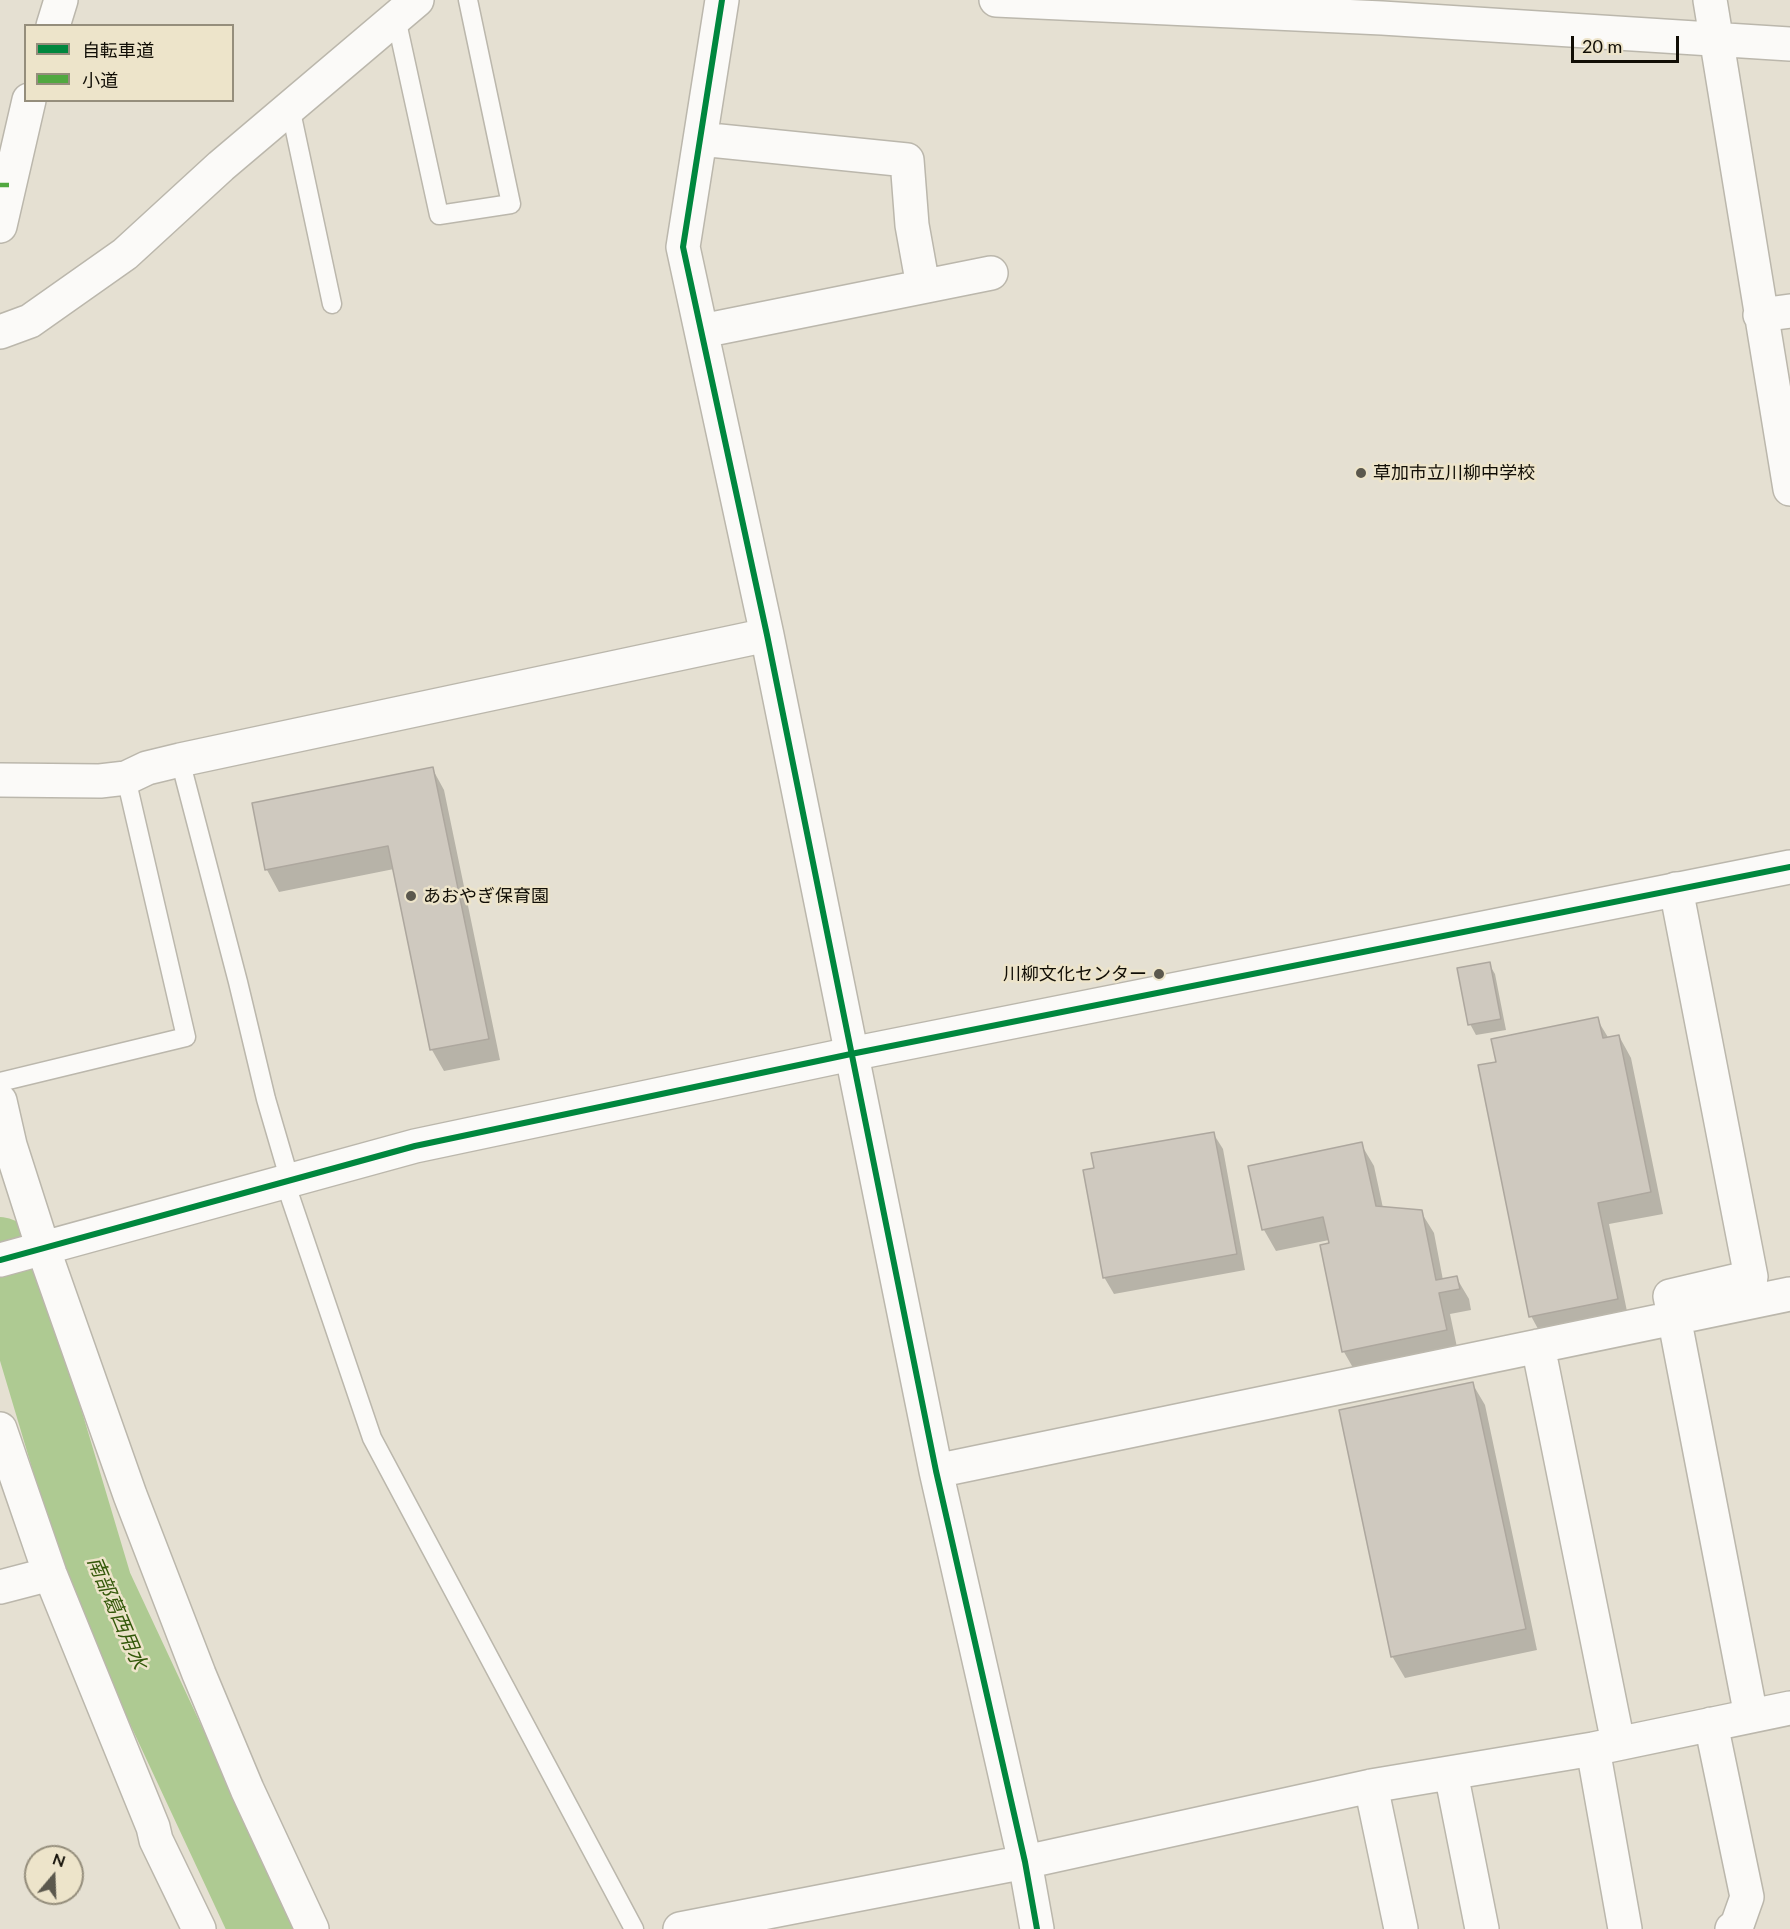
<!DOCTYPE html>
<meta charset="utf-8">
<style>
body{margin:0}
#map{position:relative;width:1790px;height:1929px;overflow:hidden;background:#e5e0d2;font-family:Lato,"Noto Sans JP",sans-serif}
canvas{display:block}
.legend{position:absolute;left:24px;top:24px;width:210px;height:78px;box-sizing:border-box;background:#ede4ca;border:2px solid #958e7c;margin:0;padding:8px 10px;list-style:none;font-size:18px;color:#110e06}
.legend li{display:flex;align-items:center;gap:12px;height:30px}
.legend b{width:30px;border:2px solid #958e7c}
.north{position:absolute;left:24px;top:1845px;width:60px;height:60px;box-sizing:border-box;background:#ede4ca;border:2px solid #958e7c;border-radius:50%;rotate:19deg;font-size:16px;font-weight:700;line-height:24px;text-align:center;color:#110e06}
.north::after{content:'';display:block;margin:auto;width:21px;height:27px;background:#5b584d;clip-path:polygon(50% 0,100% 100%,50% 72%,0 100%)}
.scale{position:absolute;left:1571px;top:36px;width:108px;height:27px;box-sizing:border-box;border:3px solid #110e06;border-top:0;padding-left:8px;font-size:18px;line-height:21px;white-space:nowrap;color:#110e06;-webkit-text-stroke:4px #ede4ca;paint-order:stroke}
</style>
<div id="map">
<canvas width="1790" height="1929"></canvas>
<ul class="legend">
<li><b style="height:8px;background:#00873e"></b>自転車道</li>
<li><b style="height:8px;background:#51a840"></b>小道</li>
</ul>
<div class="north">N</div>
<div class="scale">20 m</div>
</div>
<script>
const ctx = document.querySelector('canvas').getContext('2d');
ctx.lineJoin = 'round';
function fillPath(path, color) { ctx.fillStyle = color; ctx.fill(path, 'evenodd'); }
const shape = rows => new Path2D(rows.map(r => 'M' + r).join(''));
function trace(path, color, width, dash) { ctx.strokeStyle = color; ctx.lineWidth = width; ctx.lineCap = dash ? 'butt' : 'round'; ctx.setLineDash(dash || []); ctx.stroke(path); }
function drawText(font, color, halo, rows, align = 'center') {
  ctx.font = font + ' Lato,"Noto Sans JP",sans-serif'; ctx.lineWidth = 5; ctx.setLineDash([]); ctx.textBaseline = 'middle'; ctx.strokeStyle = halo; ctx.fillStyle = color; for (const [text, x, y, turn = 0] of rows) {
    ctx.save(); ctx.translate(x, y); ctx.rotate((+turn || 0) * Math.PI / 180); ctx.textAlign = isNaN(turn) ? turn : align; if (halo) ctx.strokeText(text, 0, 0); ctx.fillText(text, 0, 0); ctx.restore();
  }
}
const shadow = shape([
 [432,768,444,790,500,1060,444,1071,432,1050,394,869,279,892,267,870,253,804],
 [1489,964,1495,974,1506,1030,1476,1035,1470,1024],
 [1597,1019,1609,1039,1619,1036,1631,1058,1663,1214,1609,1224,1629,1321,1543,1338,1531,1316,1497,1063],
 [1213,1133,1223,1149,1245,1270,1114,1294,1104,1277],
 [1361,1144,1374,1166,1383,1208,1421,1212,1434,1233,1443,1280,1456,1277,1469,1299,1471,1310,1450,1314,1458,1352,1356,1373,1344,1352,1329,1240,1276,1251,1264,1230],
 [1472,1383,1485,1405,1537,1650,1405,1678,1392,1656]
]);
const river = shape([
 [0,1249,100,1584,261,1929]
]);
const building = shape([
 [433,767,489,1039,430,1050,388,846,265,870,252,803,433,767],
 [1490,962,1501,1019,1468,1025,1457,968,1490,962],
 [1598,1017,1603,1038,1619,1035,1651,1192,1598,1203,1618,1299,1529,1317,1478,1065,1496,1062,1491,1039,1598,1017],
 [1214,1132,1237,1254,1103,1278,1083,1170,1094,1168,1091,1153,1214,1132],
 [1362,1142,1376,1206,1422,1210,1436,1280,1457,1276,1460,1289,1439,1293,1447,1330,1342,1352,1320,1245,1329,1243,1323,1217,1262,1230,1248,1166,1362,1142],
 [1473,1382,1526,1629,1391,1657,1339,1410,1473,1382]
]);
const service = shape([
 [396,18,439,215,511,204,468,0],
 [290,107,332,304],
 [180,760,238,982,266,1099,290,1181],
 [0,1082,186,1037,126,778],
 [285,1182,372,1438,634,1929]
]);
const minor = shape([
 [722,0,683,247,767,635,936,1471,1025,1862,1037,1929],
 [996,0,1382,18,1790,44],
 [1710,0,1790,489],
 [700,139,907,160,912,225,923,286],
 [1760,315,1790,311],
 [702,331,991,273],
 [0,332,30,321,125,254,221,166,417,0],
 [0,780,100,781,126,778,147,768,180,760,767,635],
 [1676,889,1751,1277,1670,1296,1751,1716],
 [1538,1346,1618,1743],
 [0,1429,50,1574,153,1827,156,1840,199,1929],
 [936,1471,1790,1294],
 [0,1587,50,1574],
 [1711,1724,1747,1897,1736,1928,1732,1929],
 [1593,1749,1625,1929],
 [1451,1773,1482,1929],
 [1371,1786,1401,1929],
 [680,1929,1025,1862,1371,1786,1593,1749,1790,1708]
]);
const tertiary = shape([
 [53,26,61,0],
 [0,226,29,100],
 [0,1101,10,1145,43,1248,130,1495,199,1674,247,1789,312,1929],
 [0,1260,415,1146,851,1054,1790,867]
]);
const quiet = shape([
 [0,185,9,185]
]);
const cycleway = shape([
 [722,0,683,247,767,635,936,1471,1025,1862,1037,1929],
 [0,1260,415,1146,851,1054,1790,867]
]);
const markers = [
 [1361,473,6,"#5b584d"],
 [411,896,6,"#5b584d"],
 [1159,974,6,"#5b584d"]
];
const poiNames = [
 ["草加市立川柳中学校",1373,473],
 ["あおやぎ保育園",423,896],
 ["川柳文化センター",1147,974,"right"]
];
const waterNames = [
 ["南部葛西用水",117,1613,67]
];
fillPath(shadow, '#0003');
trace(river, '#aeca92', 64);
fillPath(building, '#cfc9bf');
trace(building, '#ada79e', 1.5);
trace(service, '#bbb7ac', 21);
trace(minor, '#bbb7ac', 36);
trace(tertiary, '#bbb7ac', 36);
trace(service, '#fbfaf8', 18);
trace(minor, '#fbfaf8', 33);
trace(tertiary, '#fbfaf8', 33);
trace(quiet, '#51a840', 4.5, [9, 4.5]);
trace(cycleway, '#00873e', 6);
for (const [x, y, r, color] of markers) { const dot = new Path2D(); dot.arc(x, y, r, 0, 2 * Math.PI); ctx.fillStyle = color; ctx.fill(dot); trace(dot, '#ede4ca', 2); }
drawText('18px', '#110e06', '#ede4ca', poiNames, 'left');
drawText('italic 20px', '#335809', '#ede4ca', waterNames);
</script>
